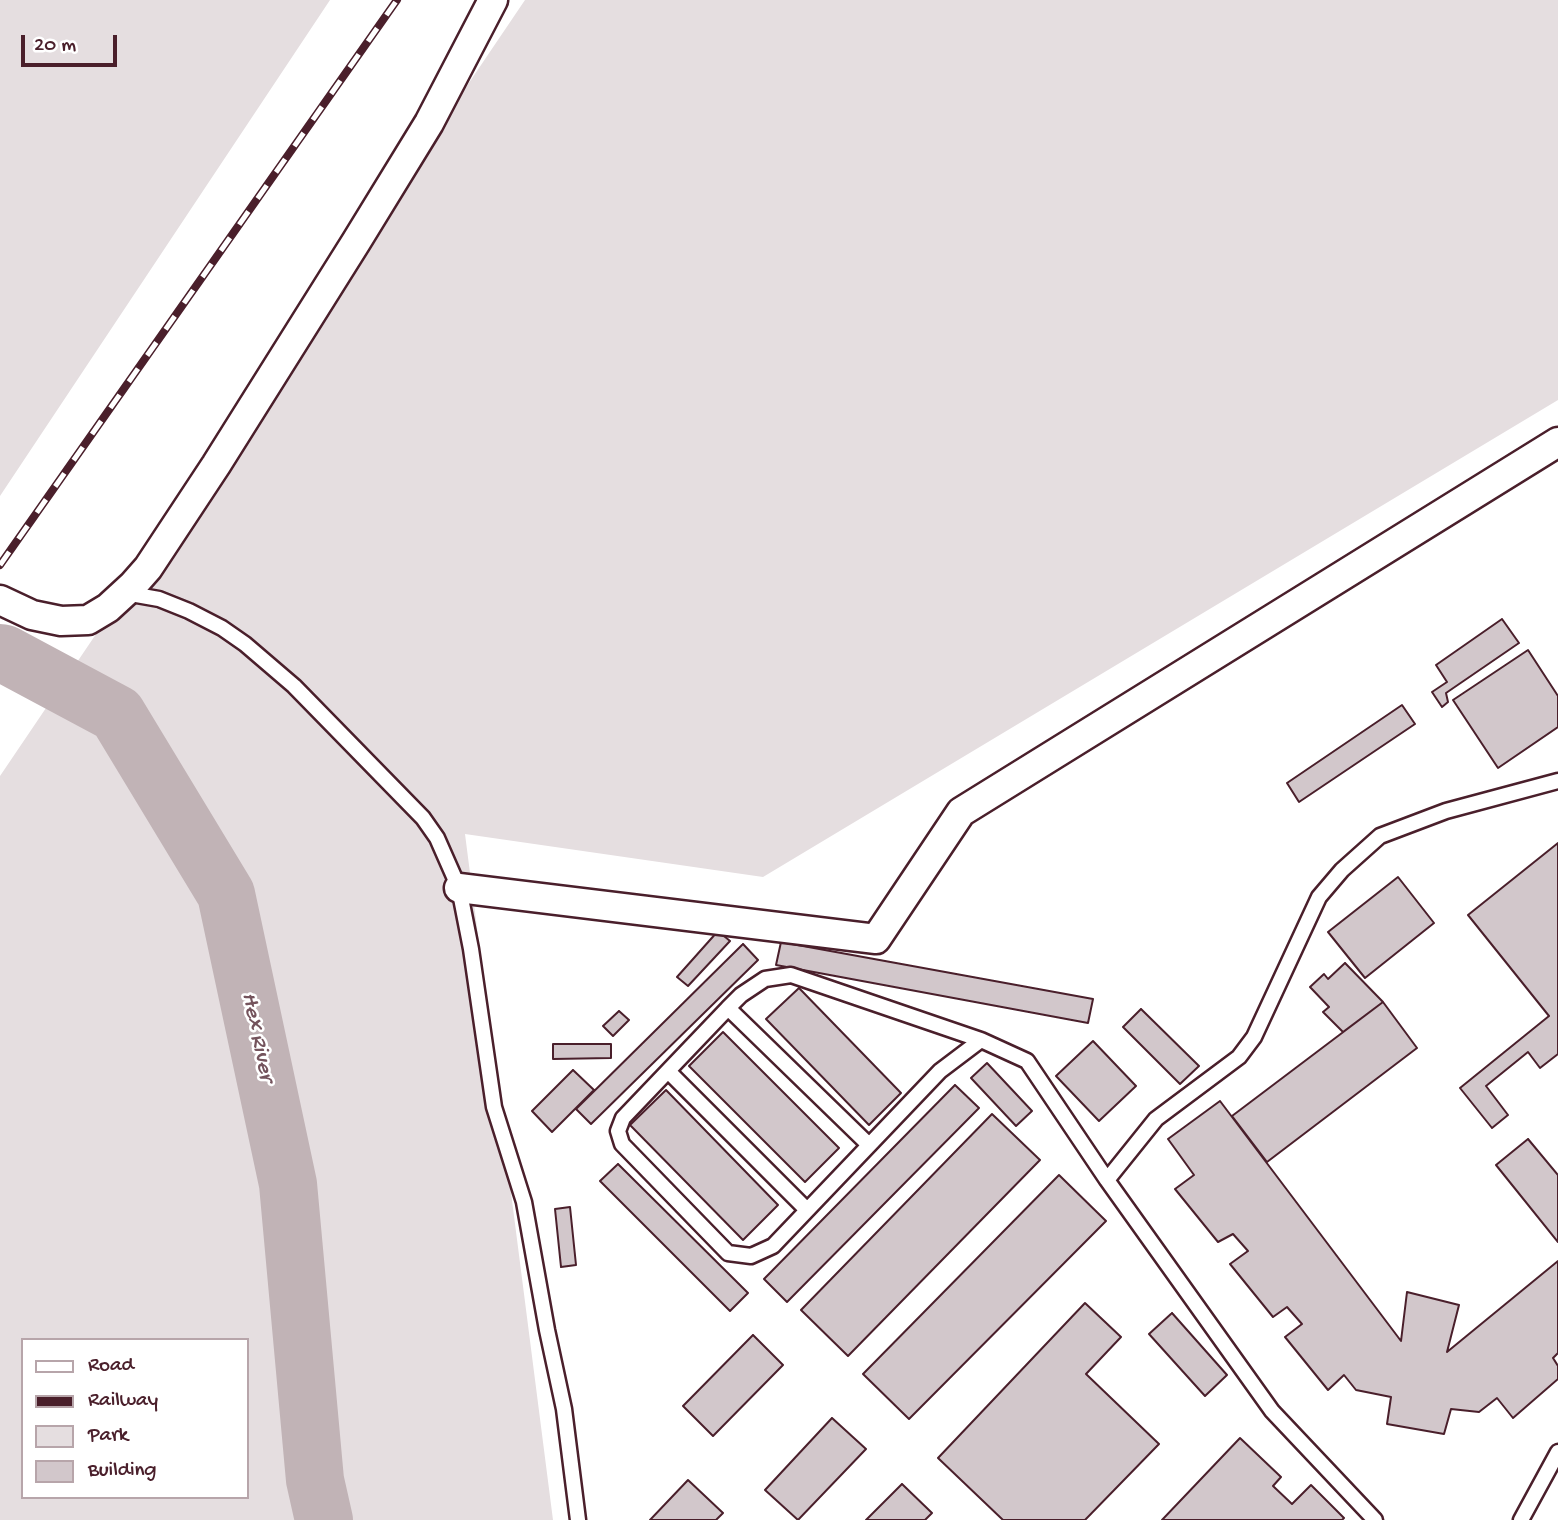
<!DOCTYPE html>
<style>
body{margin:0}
#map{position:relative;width:1558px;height:1520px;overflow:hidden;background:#fff;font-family:"Gochi Hand",sans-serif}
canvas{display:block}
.legend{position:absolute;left:21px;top:1338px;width:228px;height:161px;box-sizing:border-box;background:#fff;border:2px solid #b7a5aa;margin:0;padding:9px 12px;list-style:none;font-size:21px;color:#4a1f2b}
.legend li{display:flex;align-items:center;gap:14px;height:35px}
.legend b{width:35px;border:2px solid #b7a5aa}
.scale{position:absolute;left:21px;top:35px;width:96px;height:32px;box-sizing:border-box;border:4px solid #4a1f2b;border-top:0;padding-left:9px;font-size:21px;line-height:24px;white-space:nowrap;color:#4a1f2b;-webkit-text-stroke:5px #fff;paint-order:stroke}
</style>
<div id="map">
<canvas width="1558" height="1520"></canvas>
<ul class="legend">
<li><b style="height:9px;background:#fff"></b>Road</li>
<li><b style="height:9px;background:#4a1f2b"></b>Railway</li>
<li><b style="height:19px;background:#e5dee0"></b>Park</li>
<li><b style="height:19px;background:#d2c7cb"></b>Building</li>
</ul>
<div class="scale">20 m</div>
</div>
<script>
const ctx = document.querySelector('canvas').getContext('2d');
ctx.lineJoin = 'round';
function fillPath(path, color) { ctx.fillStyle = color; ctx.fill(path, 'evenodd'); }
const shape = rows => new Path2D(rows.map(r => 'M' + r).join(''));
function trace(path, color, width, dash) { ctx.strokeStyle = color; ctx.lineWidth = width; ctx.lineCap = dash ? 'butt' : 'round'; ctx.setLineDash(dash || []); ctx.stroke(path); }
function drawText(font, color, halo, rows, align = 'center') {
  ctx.font = font + ' "Gochi Hand",sans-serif'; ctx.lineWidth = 5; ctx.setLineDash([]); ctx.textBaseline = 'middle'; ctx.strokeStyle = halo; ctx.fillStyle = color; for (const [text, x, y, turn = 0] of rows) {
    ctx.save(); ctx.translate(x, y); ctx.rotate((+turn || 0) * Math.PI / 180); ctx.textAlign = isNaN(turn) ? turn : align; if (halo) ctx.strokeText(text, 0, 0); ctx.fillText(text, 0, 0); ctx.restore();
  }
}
const green = shape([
 [0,0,330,0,0,496],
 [525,0,1558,0,1558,400,763,877,465,834,553,1520,0,1520,0,776],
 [23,1340,247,1340,247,1497,23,1497]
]);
const river = shape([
 [0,653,5,654,117,714,226,894,288,1184,315,1480,324,1520]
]);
const building = shape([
 [1502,619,1519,643,1446,693,1448,702,1442,707,1432,692,1447,682,1436,665,1502,619],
 [1528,650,1558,696,1558,727,1498,768,1453,700,1528,650],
 [1402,705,1415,724,1299,802,1287,783,1402,705],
 [1558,843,1558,1054,1540,1068,1528,1052,1486,1086,1508,1115,1492,1128,1460,1088,1549,1016,1468,915,1558,843],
 [1398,877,1434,923,1365,978,1328,932,1398,877],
 [718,931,730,941,688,986,677,977,718,931],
 [781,942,1093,999,1088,1023,776,965,781,942],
 [743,944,758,960,591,1124,576,1109,743,944],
 [1345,963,1383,1002,1343,1032,1323,1012,1329,1007,1310,987,1324,974,1328,979,1345,963],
 [799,988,901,1093,869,1125,766,1019,799,988],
 [1383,1002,1417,1048,1267,1162,1232,1116,1383,1002],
 [1141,1009,1199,1066,1180,1084,1123,1027,1141,1009],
 [619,1011,629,1020,613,1036,603,1026,619,1011],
 [723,1032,839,1148,805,1182,689,1066,723,1032],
 [1093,1041,1136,1086,1099,1121,1056,1076,1093,1041],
 [553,1044,611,1044,611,1058,553,1059,553,1044],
 [987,1063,1032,1111,1016,1126,971,1078,987,1063],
 [573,1070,594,1090,552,1132,532,1111,573,1070],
 [955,1085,979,1108,787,1302,764,1279,955,1085],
 [666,1090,778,1205,743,1240,630,1125,666,1090],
 [1220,1101,1401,1341,1407,1292,1459,1305,1447,1352,1558,1261,1558,1353,1553,1358,1558,1366,1558,1379,1513,1418,1497,1398,1479,1412,1451,1409,1444,1434,1387,1424,1391,1397,1356,1390,1344,1375,1328,1390,1285,1337,1302,1324,1287,1307,1273,1317,1230,1264,1248,1251,1233,1234,1218,1242,1175,1189,1194,1175,1168,1139,1220,1101],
 [992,1114,1040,1160,848,1356,801,1310,992,1114],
 [1528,1139,1558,1175,1558,1242,1496,1165,1528,1139],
 [618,1164,748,1293,730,1311,600,1181,618,1164],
 [1059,1175,1106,1221,909,1419,863,1374,1059,1175],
 [570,1207,576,1265,561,1267,555,1209,570,1207],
 [1085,1303,1121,1337,1086,1374,1159,1444,1085,1520,1003,1520,938,1458,1085,1303],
 [1172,1313,1227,1375,1205,1396,1149,1334,1172,1313],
 [753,1335,783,1365,713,1436,683,1406,753,1335],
 [832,1418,866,1449,798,1520,765,1490,832,1418],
 [1240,1438,1281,1477,1273,1486,1292,1504,1311,1485,1344,1518,1342,1520,1162,1520,1240,1438],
 [688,1480,723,1513,716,1520,650,1520,688,1480],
 [902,1484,932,1513,925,1520,866,1520,902,1484]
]);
const service = shape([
 [125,593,159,599,189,611,222,628,245,644,294,686,423,818,437,838,459,888,471,949,494,1107,524,1202,547,1330,564,1409,578,1520],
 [728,1008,869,1145],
 [981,1040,791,975,765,979,741,995,728,1008,623,1118,618,1131,622,1144,728,1253,751,1256,773,1246,940,1071,981,1040,1027,1061,1107,1180,1272,1411,1375,1520],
 [668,1071,807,1210],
 [1107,1180,1156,1119,1239,1057,1254,1037,1319,897,1342,870,1380,836,1446,811,1558,781],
 [1521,1520,1558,1452]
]);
const minor = shape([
 [0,600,32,615,61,621,88,620,108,608,133,585,148,568,216,465,356,242,429,123,493,0],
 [459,888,876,939,961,812,1558,442]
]);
const rail = shape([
 [0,565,397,0]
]);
const waterNames = [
 ["Hex River",256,1037,78]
];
fillPath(green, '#e5dee0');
trace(river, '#c1b3b6', 58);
fillPath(building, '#d2c7cb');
trace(building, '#4a1f2b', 2);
trace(service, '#4a1f2b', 19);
trace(minor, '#4a1f2b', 33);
trace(service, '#fff', 14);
trace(minor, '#fff', 28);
trace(rail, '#4a1f2b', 8);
trace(rail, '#fff', 5, [16]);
drawText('italic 23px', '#74535c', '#fff', waterNames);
</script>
